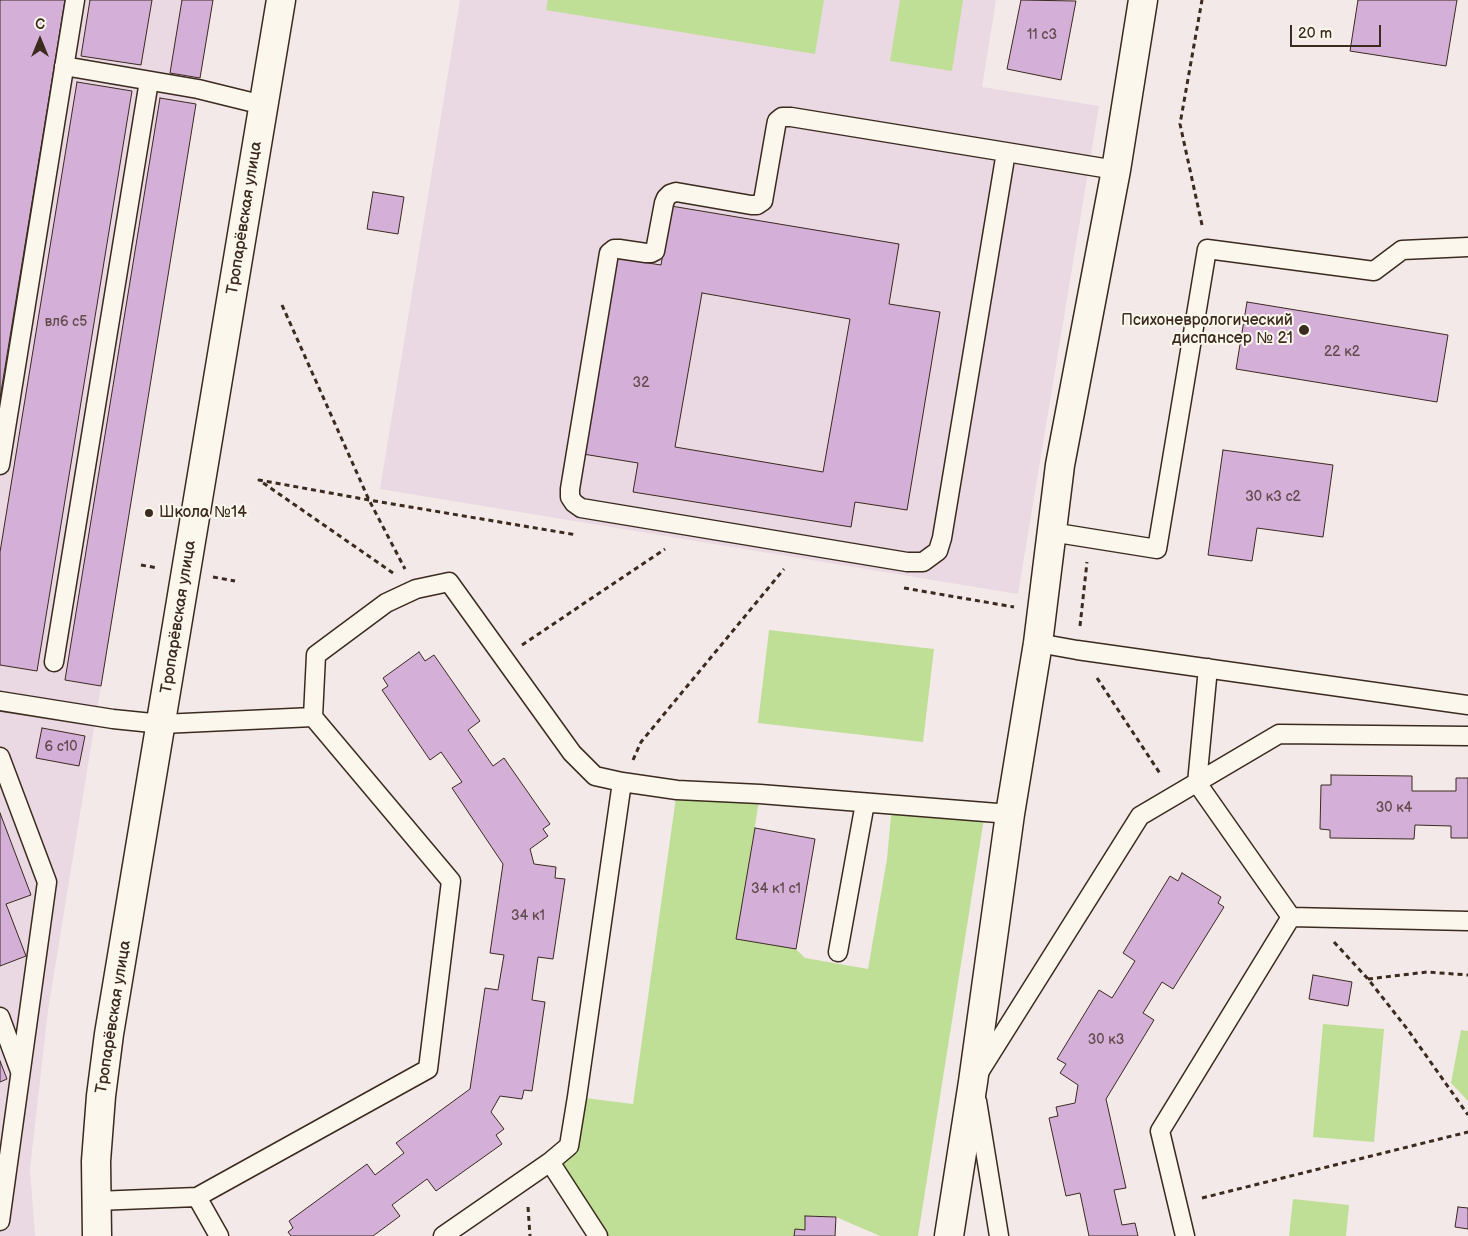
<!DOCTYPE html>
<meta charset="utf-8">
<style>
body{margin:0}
#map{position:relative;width:1468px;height:1236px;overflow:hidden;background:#f3e9e8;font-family:"Balsamiq Sans",sans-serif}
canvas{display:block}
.north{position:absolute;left:15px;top:15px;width:50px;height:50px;-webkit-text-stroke:4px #fbf7ec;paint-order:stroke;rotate:0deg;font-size:14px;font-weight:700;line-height:20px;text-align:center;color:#3b2a1e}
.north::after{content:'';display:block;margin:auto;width:18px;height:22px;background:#3b2a1e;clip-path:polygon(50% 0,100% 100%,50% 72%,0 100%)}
.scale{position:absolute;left:1290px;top:25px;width:91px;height:22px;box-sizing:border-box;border:2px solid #3b2a1e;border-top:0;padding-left:6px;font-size:15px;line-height:18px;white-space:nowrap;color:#3b2a1e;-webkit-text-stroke:4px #fbf7ec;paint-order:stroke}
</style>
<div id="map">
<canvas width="1468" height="1236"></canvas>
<div class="north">С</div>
<div class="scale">20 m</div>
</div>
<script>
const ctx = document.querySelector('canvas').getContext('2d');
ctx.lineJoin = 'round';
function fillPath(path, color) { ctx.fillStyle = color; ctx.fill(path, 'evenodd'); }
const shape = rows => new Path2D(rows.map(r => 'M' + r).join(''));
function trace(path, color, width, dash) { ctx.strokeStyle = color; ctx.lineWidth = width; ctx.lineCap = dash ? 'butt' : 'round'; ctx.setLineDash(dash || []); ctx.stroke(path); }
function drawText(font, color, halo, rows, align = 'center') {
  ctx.font = font + ' "Balsamiq Sans",sans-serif'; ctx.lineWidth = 4; ctx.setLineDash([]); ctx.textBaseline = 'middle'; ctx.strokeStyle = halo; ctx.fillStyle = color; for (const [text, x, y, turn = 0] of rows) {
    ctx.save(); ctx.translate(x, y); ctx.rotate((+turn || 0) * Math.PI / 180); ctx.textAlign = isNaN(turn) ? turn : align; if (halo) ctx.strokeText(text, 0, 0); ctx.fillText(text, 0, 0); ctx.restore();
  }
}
const built = shape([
 [0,0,213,0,48,1010,30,1169,35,1236,0,1236],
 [460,0,996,0,982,87,1099,106,1018,594,380,489]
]);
const green = shape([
 [548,0,824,0,815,54,546,10],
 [900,0,963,0,952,71,890,61],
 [769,630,934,649,923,742,758,723],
 [677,790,760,794,737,939,796,949,805,958,868,969,887,859,892,805,985,812,918,1236,880,1236,836,1217,806,1216,805,1230,795,1229,794,1236,598,1236,550,1162,569,1146,577,1097,633,1104],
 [1323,1024,1384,1029,1374,1142,1313,1137],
 [1461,1030,1468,1031,1468,1101,1451,1083],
 [1293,1199,1349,1205,1346,1236,1289,1236]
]);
const building = shape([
 [0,0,65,0,0,398,0,0],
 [90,0,152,0,141,65,81,56,90,0],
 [182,0,213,0,200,78,170,73,182,0],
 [1021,0,1076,1,1061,80,1007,69,1021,0],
 [1358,0,1457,0,1446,66,1350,51,1358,0],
 [77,82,132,91,37,671,0,665,0,552,77,82],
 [160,98,196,104,101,686,65,680,160,98],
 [373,192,404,197,398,234,367,229,373,192],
 [671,206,899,244,889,304,940,312,907,510,855,502,851,527,633,492,638,463,583,454,616,258,661,265,671,206],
 [702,293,850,319,823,472,675,447,702,293],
 [1247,302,1448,335,1437,402,1236,369,1247,302],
 [1223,450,1333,465,1323,537,1257,528,1252,561,1208,555,1223,450],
 [419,652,425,661,434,655,480,721,468,730,493,766,504,758,550,824,543,829,548,836,530,849,534,864,556,867,555,878,565,879,553,959,538,957,532,1000,545,1002,532,1091,524,1090,522,1099,500,1096,491,1112,504,1129,496,1135,502,1144,436,1191,427,1179,392,1205,400,1216,373,1236,291,1236,288,1232,293,1228,289,1221,367,1164,375,1175,404,1153,396,1143,470,1089,485,988,498,990,504,955,490,953,503,864,452,788,462,782,441,752,430,760,382,690,388,686,383,678,419,652],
 [42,728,85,736,79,766,36,758,42,728],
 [1331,775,1412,776,1412,791,1456,791,1456,778,1468,778,1468,838,1451,838,1451,826,1415,825,1414,839,1330,838,1330,830,1320,829,1321,785,1331,785,1331,775],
 [0,813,31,895,6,904,26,956,0,966,0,813],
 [755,828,815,839,796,949,736,939,755,828],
 [1182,873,1221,897,1218,903,1224,907,1173,989,1162,982,1143,1013,1154,1020,1106,1099,1126,1188,1114,1190,1122,1225,1135,1223,1138,1236,1089,1236,1080,1193,1066,1196,1049,1118,1058,1116,1056,1107,1075,1103,1078,1085,1060,1073,1066,1064,1057,1059,1099,990,1112,998,1135,961,1123,953,1170,876,1178,881,1182,873],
 [1313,975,1352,982,1348,1006,1309,999,1313,975],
 [0,1061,7,1079,0,1082,0,1061],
 [1458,1207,1468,1208,1468,1229,1455,1227,1458,1207],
 [805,1216,836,1217,835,1236,794,1236,795,1229,805,1230,805,1216]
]);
const path = shape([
 [1202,225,1180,124,1202,0],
 [282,305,369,500,405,569],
 [141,565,158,568],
 [393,573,259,480,369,500,577,535],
 [213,577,235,581],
 [904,588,1014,607],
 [1080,626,1087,562],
 [522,645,665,549],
 [1097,678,1161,775],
 [633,760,641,742,784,569],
 [1334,942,1368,979,1408,1030,1468,1115],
 [1368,979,1427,972,1468,975],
 [1202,1198,1468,1132],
 [528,1207,530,1236]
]);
const lane = shape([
 [64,66,198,89,263,105],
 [1006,152,791,117,782,117,777,121,776,126,763,201,757,205,751,205,676,192,670,194,666,198,664,203,655,251,651,253,646,253,619,249,614,249,609,253,570,489,570,497,574,503,581,508,907,562,923,562,938,551,942,538,1006,152,1116,170],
 [0,465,75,0],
 [1051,532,1157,549,1207,249,1374,271,1402,250,1468,247],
 [1038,643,1077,650,1468,705],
 [54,662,149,81],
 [1208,668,1197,783,1291,917],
 [0,701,113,719,162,724,313,717,451,881,428,1069,197,1197,96,1201],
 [313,717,316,655,386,603,416,589,449,582,572,753,595,776,622,782,577,1097,569,1146,550,1162,443,1236],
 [0,757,47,882,0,1221],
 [622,782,677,790,760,794,1010,814],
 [838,952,865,803],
 [0,1017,20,1071],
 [978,1074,1140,816,1279,734,1468,736],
 [977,1101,999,1236],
 [550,1162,598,1236],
 [197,1197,219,1236],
 [1185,1236,1160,1131,1291,917,1468,921]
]);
const street = shape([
 [949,1236,973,1082,1010,814,1038,643,1060,465,1116,170,1143,0]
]);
const secondary = shape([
 [97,1236,96,1161,101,1096,109,1034,281,0]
]);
const markers = [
 [1304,330,6,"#3b2a1e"],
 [149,513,5,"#3b2a1e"]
];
const numberNames = [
 ["11 с3",1042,35],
 ["вл6 с5",66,322],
 ["22 к2",1342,352],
 ["32",641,383],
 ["30 к3 с2",1273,497],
 ["6 с10",61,747],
 ["30 к4",1394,808],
 ["34 к1 с1",776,889],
 ["34 к1",528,916],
 ["30 к3",1106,1040]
];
const streetNames = [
 ["Тропарёвская улица",245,218,-81],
 ["Тропарёвская улица",179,617,-81],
 ["Тропарёвская улица",114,1017,-81]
];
const poiNames = [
 ["Психоневрологический",1293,321],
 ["диспансер № 21",1293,339],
 ["Школа №14",159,513,"left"]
];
fillPath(built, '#ead8e3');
fillPath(green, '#bfdf97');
fillPath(building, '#d4afd8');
trace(building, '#3b2a1e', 1);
trace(lane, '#3b2a1e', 21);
trace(street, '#3b2a1e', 31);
trace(secondary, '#3b2a1e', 31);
trace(path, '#3b2a1e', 3, [5, 4]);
trace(lane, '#fbf7ec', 18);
trace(street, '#fbf7ec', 28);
trace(secondary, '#fbf7ec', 28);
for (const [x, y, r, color] of markers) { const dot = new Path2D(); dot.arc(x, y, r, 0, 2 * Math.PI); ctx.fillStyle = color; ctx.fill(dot); trace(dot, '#fbf7ec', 2); }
drawText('14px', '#614b4c', null, numberNames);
drawText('16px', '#3b2a1e', '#fbf7ec', streetNames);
drawText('16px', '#3b2a1e', '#fbf7ec', poiNames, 'right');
</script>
